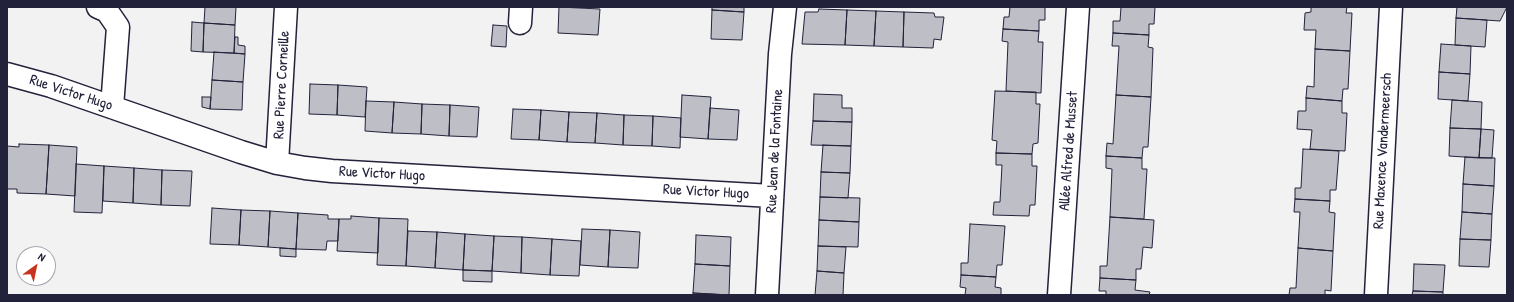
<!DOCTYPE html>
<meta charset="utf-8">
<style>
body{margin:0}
#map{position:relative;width:1514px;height:302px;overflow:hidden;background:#f2f2f3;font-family:"Patrick Hand",sans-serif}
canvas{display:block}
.frame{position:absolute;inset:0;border:8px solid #22223b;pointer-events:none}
.north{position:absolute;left:16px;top:246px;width:40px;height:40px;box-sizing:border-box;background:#fff;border:1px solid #a7a7b1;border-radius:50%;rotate:33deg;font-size:11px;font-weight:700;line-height:16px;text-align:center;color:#22223b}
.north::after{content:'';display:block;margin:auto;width:14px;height:18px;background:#c8321e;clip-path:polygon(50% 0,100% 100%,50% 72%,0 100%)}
</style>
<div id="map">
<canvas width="1514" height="302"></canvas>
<div class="frame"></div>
<div class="north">N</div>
</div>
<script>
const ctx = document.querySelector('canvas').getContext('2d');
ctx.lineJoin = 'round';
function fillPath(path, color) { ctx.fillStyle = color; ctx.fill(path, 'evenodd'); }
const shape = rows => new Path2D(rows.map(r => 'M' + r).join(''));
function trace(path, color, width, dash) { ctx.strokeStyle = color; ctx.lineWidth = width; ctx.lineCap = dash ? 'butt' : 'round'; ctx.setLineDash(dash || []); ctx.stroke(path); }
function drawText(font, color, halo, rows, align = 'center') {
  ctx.font = font + ' "Patrick Hand",sans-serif'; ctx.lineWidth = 3; ctx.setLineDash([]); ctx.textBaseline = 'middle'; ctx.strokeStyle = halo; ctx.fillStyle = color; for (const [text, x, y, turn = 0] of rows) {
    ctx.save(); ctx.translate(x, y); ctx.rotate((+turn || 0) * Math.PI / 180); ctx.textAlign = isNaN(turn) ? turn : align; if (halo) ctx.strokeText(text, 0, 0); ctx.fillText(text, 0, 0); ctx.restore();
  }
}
const building = shape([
 [205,7,236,7,235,25,204,23,205,7],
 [559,7,600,9,598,35,558,33,559,7],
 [712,7,744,7,744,12,712,10,712,7],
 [1010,7,1045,7,1045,20,1039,20,1039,31,1003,29,1004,17,1009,17,1010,7],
 [1121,7,1155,7,1154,24,1149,24,1149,35,1113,33,1113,21,1120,21,1121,7],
 [1311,7,1347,7,1346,13,1352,13,1350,51,1315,49,1316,30,1304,30,1305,13,1311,12,1311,7],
 [1457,7,1507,7,1500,21,1456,18,1457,7],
 [819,9,847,10,845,45,802,44,805,12,818,12,819,9],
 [712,10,744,12,742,40,711,39,712,10],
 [847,10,876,11,874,46,845,45,847,10],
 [876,11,904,12,903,47,874,46,876,11],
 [904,12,934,13,935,17,944,17,941,40,934,39,933,48,903,47,904,12],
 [1456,18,1487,20,1485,47,1455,45,1456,18],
 [192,22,204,23,203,52,191,51,192,22],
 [204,23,235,25,234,53,203,52,204,23],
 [493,25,507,26,506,47,491,46,493,25],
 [1003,29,1039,31,1038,42,1043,42,1041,93,1006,91,1008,42,1002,41,1003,29],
 [1113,33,1149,35,1148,47,1153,48,1151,97,1116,95,1119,46,1112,46,1113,33],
 [235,37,238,37,238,45,245,46,245,54,234,53,235,37],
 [1441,44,1471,46,1470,74,1439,72,1441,44],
 [1315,49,1350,51,1348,89,1343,89,1342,101,1306,98,1307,86,1314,87,1315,49],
 [214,52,245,54,243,82,212,80,214,52],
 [1439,72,1470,74,1468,101,1438,99,1439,72],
 [212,80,243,82,242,110,210,109,212,80],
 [310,84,338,85,337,115,309,114,310,84],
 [338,85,367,87,365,117,337,115,338,85],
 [995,91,1036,92,1036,104,1040,104,1038,143,1033,144,1032,154,996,153,997,141,992,140,995,91],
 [814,94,842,95,842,108,852,108,852,122,813,121,814,94],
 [682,95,711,97,708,139,680,137,682,95],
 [1116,95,1151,97,1148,147,1143,147,1142,158,1106,156,1107,143,1113,144,1116,95],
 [202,97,211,97,210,109,202,107,202,97],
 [1306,98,1342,101,1342,113,1347,113,1345,151,1310,149,1312,130,1297,129,1298,111,1306,111,1306,98],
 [1452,100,1482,102,1481,129,1450,128,1452,100],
 [366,101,394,102,392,133,365,131,366,101],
 [394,102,422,104,421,134,392,133,394,102],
 [422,104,450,105,449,136,421,134,422,104],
 [450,105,479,107,477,137,449,136,450,105],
 [710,108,739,110,737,140,708,139,710,108],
 [513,109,541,110,539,140,511,139,513,109],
 [541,110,569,112,567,142,539,140,541,110],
 [569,112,597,113,595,143,567,142,569,112],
 [597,113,624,115,623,145,595,143,597,113],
 [624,115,653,116,652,146,623,145,624,115],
 [653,116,681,118,680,148,652,146,653,116],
 [813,121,852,122,851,146,811,145,813,121],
 [1450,128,1481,129,1479,158,1449,156,1450,128],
 [1481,129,1494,130,1492,158,1479,158,1481,129],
 [19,144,49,145,46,194,17,193,17,189,7,189,7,146,19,147,19,144],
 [49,145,77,147,75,196,46,194,49,145],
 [823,145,851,146,850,173,821,172,823,145],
 [1303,149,1339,151,1336,190,1330,190,1330,201,1295,199,1295,188,1301,188,1303,149],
 [996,153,1032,154,1032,166,1037,166,1035,205,1030,205,1029,216,993,215,994,202,1000,202,1002,165,996,165,996,153],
 [1106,156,1142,158,1142,169,1147,169,1144,219,1110,217,1112,169,1106,168,1106,156],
 [1465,157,1495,158,1494,186,1463,184,1465,157],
 [76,164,104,166,102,213,74,212,76,164],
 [104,166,134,168,133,203,103,201,104,166],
 [134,168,162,170,161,205,133,203,134,168],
 [162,170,192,171,190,206,161,205,162,170],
 [821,172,850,173,848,198,820,197,821,172],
 [1463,184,1494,186,1492,214,1462,212,1463,184],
 [820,197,860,198,859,222,819,220,820,197],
 [1295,199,1330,201,1329,212,1335,213,1333,251,1298,248,1300,212,1294,212,1295,199],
 [212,208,241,210,239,245,210,244,212,208],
 [241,210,270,211,268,247,239,245,241,210],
 [270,211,298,213,296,249,268,247,270,211],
 [1462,212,1492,214,1491,240,1460,239,1462,212],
 [298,213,328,215,328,219,339,219,338,241,327,241,326,250,296,249,298,213],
 [351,216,379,218,378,253,337,251,339,219,351,219,351,216],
 [1110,217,1154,220,1152,248,1143,247,1141,269,1136,269,1136,280,1100,278,1100,266,1107,266,1110,217],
 [379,218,408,219,406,266,377,265,379,218],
 [819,220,859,222,858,247,818,246,819,220],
 [970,224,1005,226,1002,265,997,265,996,277,961,275,961,263,968,263,970,224],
 [582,229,610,230,608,267,580,265,582,229],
 [610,230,640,232,638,268,608,267,610,230],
 [408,231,437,232,435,268,406,266,408,231],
 [437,232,465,234,463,270,435,268,437,232],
 [465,234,494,236,492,271,463,270,465,234],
 [696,235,731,237,730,266,695,264,696,235],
 [494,236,522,237,521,273,492,271,494,236],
 [522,237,552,239,550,275,521,273,522,237],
 [552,239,581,241,579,276,550,275,552,239],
 [1460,239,1491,240,1489,267,1459,266,1460,239],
 [818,246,846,247,844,273,817,271,818,246],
 [280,248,296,249,296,257,280,256,280,248],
 [1298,248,1333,251,1331,291,1325,290,1325,295,1289,295,1290,288,1296,288,1298,248],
 [695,264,730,266,729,295,693,293,695,264],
 [1414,264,1445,265,1443,292,1413,291,1414,264],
 [463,270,492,271,492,282,463,281,463,270],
 [817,271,844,273,843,295,815,295,817,271],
 [961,275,996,277,995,287,1001,288,1001,295,965,295,966,288,960,287,961,275],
 [1100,278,1136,280,1135,290,1150,292,1149,295,1106,295,1106,291,1099,291,1100,278],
 [1413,291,1443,292,1443,295,1412,295,1413,291],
 [693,293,729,295,693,295,693,293]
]);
const minor = shape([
 [98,7,107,11,118,27,112,107],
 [520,23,521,7],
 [7,74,51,86,241,152,277,163,305,168,332,171,772,196],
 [277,163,286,7],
 [767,295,780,54,785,7],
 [1059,295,1078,7],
 [1376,295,1391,7]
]);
const streetNames = [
 ["Rue Pierre Corneille",282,85,-87],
 ["Rue Victor Hugo",71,93,18],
 ["Rue Jean de la Fontaine",775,151,-87],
 ["Allée Alfred de Musset",1069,151,-86],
 ["Rue Maxence Vandermeersch",1383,151,-87],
 ["Rue Victor Hugo",382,174,3],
 ["Rue Victor Hugo",706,192,3]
];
fillPath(building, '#bebec6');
trace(building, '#22223b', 1);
trace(minor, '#22223b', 25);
trace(minor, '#fff', 22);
drawText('15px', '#22223b', '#fff', streetNames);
</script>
